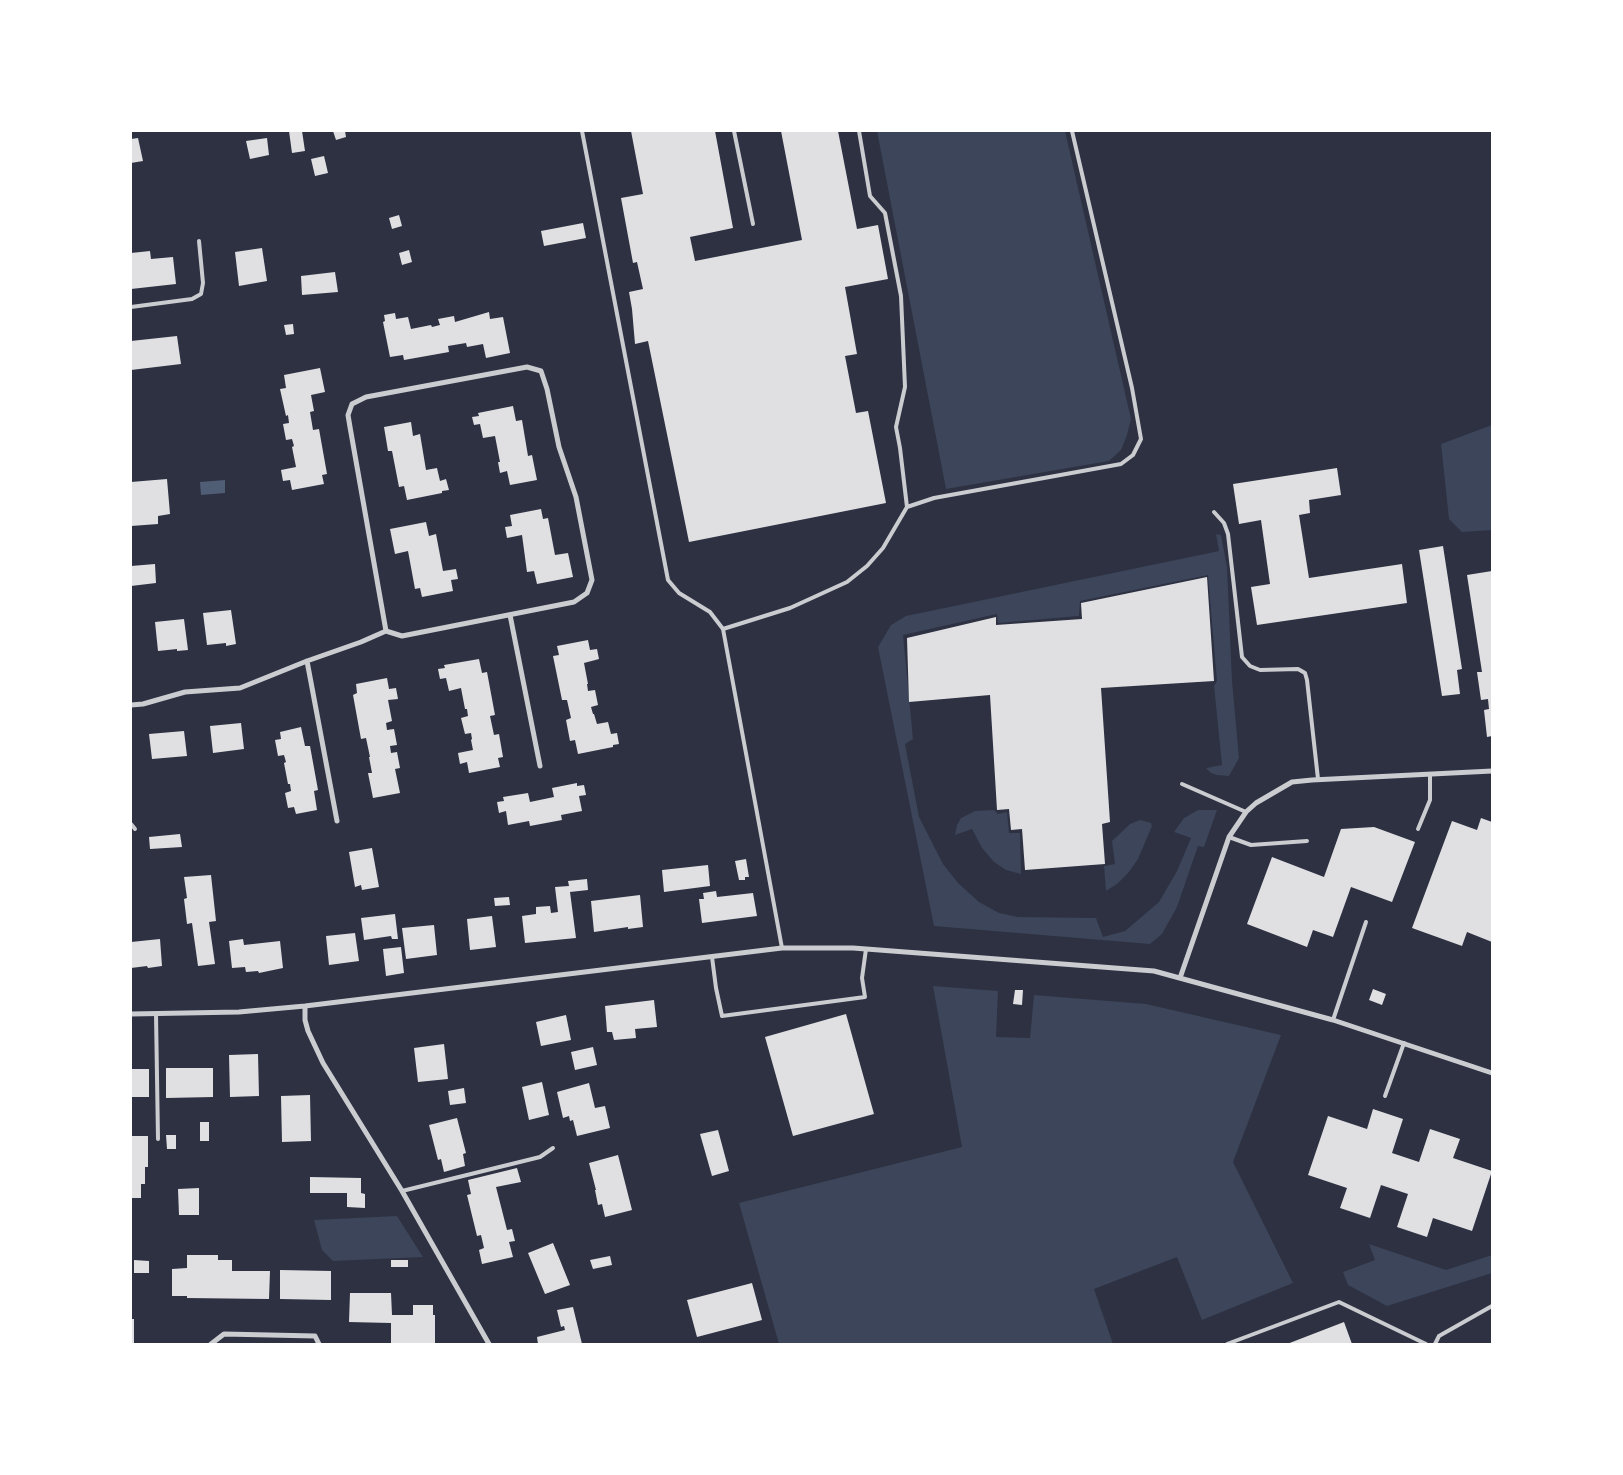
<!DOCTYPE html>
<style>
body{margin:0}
#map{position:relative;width:1623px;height:1475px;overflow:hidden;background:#2d3142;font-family:Figtree,sans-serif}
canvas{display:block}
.frame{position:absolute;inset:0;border:132px solid #fff;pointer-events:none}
</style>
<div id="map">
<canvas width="1623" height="1475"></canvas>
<div class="frame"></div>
</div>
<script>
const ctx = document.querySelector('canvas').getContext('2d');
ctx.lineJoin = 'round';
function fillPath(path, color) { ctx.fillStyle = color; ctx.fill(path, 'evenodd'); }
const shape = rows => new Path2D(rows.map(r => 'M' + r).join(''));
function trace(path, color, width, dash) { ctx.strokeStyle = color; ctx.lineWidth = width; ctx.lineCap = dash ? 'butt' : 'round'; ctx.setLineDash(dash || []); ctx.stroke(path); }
const green = shape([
 [877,131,1065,131,1131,419,1127,435,1121,450,1109,461,946,489],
 [1492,425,1492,530,1462,532,1449,519,1441,444],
 [1216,534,1221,535,1227,567,1232,681,1239,758,1229,776,1217,775,1211,773,1206,768,1222,765,1214,686,1217,681,1208,575,1080,601,1079,616,998,623,997,614,903,635,913,739,905,744,919,817,943,864,958,883,979,902,999,913,1018,917,1096,918,1103,937,1125,931,1159,902,1177,871,1191,838,1174,832,1184,818,1198,810,1217,810,1204,847,1198,846,1177,907,1162,934,1150,944,934,926,878,647,891,625,906,616,1219,551],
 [994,810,998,814,1007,812,1009,833,1020,833,1021,874,1006,870,994,862,982,848,972,829,955,835,957,825,961,818,975,811],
 [1140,820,1151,823,1152,826,1138,859,1129,872,1117,884,1106,891,1104,866,1115,864,1112,841,1130,824],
 [933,986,998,991,996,1037,1030,1038,1034,995,1146,1004,1281,1035,1233,1162,1293,1283,1202,1320,1177,1257,1094,1289,1113,1344,779,1344,739,1203,962,1147],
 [397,1216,423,1257,333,1261,322,1250,314,1220],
 [1369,1244,1446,1270,1492,1255,1492,1273,1387,1306,1348,1285,1343,1272,1375,1260]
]);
const water = shape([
 [225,480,225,493,201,495,200,482]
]);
const building = shape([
 [289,131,302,131,305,151,292,153],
 [333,131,345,131,346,137,336,140],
 [631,131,715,131,733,228,690,237,695,261,802,240,781,131,838,131,857,229,878,225,888,279,845,287,857,354,845,356,856,413,868,411,886,503,689,542,648,341,635,344,632,309,629,292,643,289,637,262,633,263,621,198,643,194],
 [138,138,143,161,131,163,131,139],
 [267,138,269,155,250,159,246,141],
 [324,156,328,173,315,176,311,159],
 [399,215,402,226,392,229,389,218],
 [583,223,586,238,544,246,541,231],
 [262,248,267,281,239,286,235,252],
 [409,250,412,262,402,265,399,253],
 [150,251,151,259,173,257,176,284,131,289,131,253],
 [335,272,338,292,302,295,301,276],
 [489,312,490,319,503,317,510,353,486,358,483,344,467,347,466,343,448,346,449,352,404,360,403,355,390,357,383,322,385,321,384,315,395,313,396,319,408,317,411,329,431,325,432,327,440,325,438,319,454,316,455,322],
 [293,324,294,334,286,335,284,325],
 [177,336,181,364,131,370,131,341],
 [320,368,325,392,311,395,314,411,310,412,313,430,319,429,327,474,322,475,324,484,292,490,290,480,283,481,281,470,296,467,292,447,294,446,292,439,286,440,283,424,289,423,288,415,286,416,280,389,286,388,284,375],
 [513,406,516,421,522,420,528,456,532,455,537,480,510,485,507,471,500,473,498,462,500,462,495,436,483,438,480,424,474,425,472,417,479,416,478,413],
 [411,422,413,436,420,434,426,470,437,468,440,481,446,479,449,490,442,491,442,493,407,500,404,486,399,487,392,451,388,451,384,427],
 [1337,468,1341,495,1309,500,1310,513,1299,515,1309,578,1402,564,1407,603,1257,625,1251,587,1270,584,1261,520,1239,524,1233,484],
 [167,479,170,514,158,516,158,524,131,526,131,482],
 [541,509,543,519,548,518,555,555,568,553,573,577,537,584,534,571,527,572,522,535,507,538,505,527,512,526,510,515],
 [426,522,429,536,436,534,443,571,456,569,458,579,451,580,453,591,422,597,420,588,415,589,408,551,395,554,390,529],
 [1443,546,1462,669,1457,670,1460,694,1442,696,1419,550],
 [155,564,156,583,131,586,131,566],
 [1492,571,1492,736,1487,737,1484,710,1489,709,1488,699,1481,700,1477,672,1482,672,1467,575],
 [1207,577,1214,681,1101,688,1110,822,1102,824,1105,864,1025,870,1022,829,1011,830,1009,809,997,810,990,695,909,702,907,638,996,617,996,625,1082,619,1081,603],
 [231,610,236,644,226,646,226,643,207,645,203,613],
 [184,619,188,650,177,651,177,649,158,651,155,622],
 [588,640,590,650,597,649,599,659,584,663,588,684,587,684,588,691,595,690,598,705,591,707,593,714,594,714,597,724,608,722,611,734,617,733,619,744,613,745,613,747,578,754,575,740,570,741,566,720,571,718,567,700,562,700,553,656,559,655,557,646],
 [479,659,482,673,487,672,495,715,490,716,494,735,499,734,503,757,498,758,500,767,469,773,467,762,460,764,458,753,473,750,471,740,472,739,471,733,465,734,461,718,468,716,467,709,465,709,461,688,449,691,446,678,440,679,438,669,445,668,444,665],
 [387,678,389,689,396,688,398,699,388,700,392,721,386,723,387,730,394,729,397,745,390,746,391,753,397,752,400,768,395,769,400,793,373,798,368,773,372,773,369,757,370,757,366,738,361,739,353,695,357,693,356,684],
 [241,723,244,749,213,753,210,726],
 [301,727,305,746,310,746,318,790,314,791,317,810,296,814,294,807,288,808,285,793,291,791,290,784,288,784,284,763,286,762,284,755,278,756,275,740,281,739,280,732],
 [184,731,187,756,152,759,149,734],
 [577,783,577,786,584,785,586,795,579,796,582,811,561,815,562,820,530,826,529,821,508,825,506,811,499,813,497,802,504,801,503,797,528,793,530,802,554,797,552,788],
 [1481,818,1492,822,1492,942,1467,932,1462,946,1412,928,1452,821,1477,830],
 [1374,827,1415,842,1392,902,1351,887,1333,937,1313,930,1307,947,1247,924,1272,857,1324,877,1341,829],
 [180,834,182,847,150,849,149,837],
 [372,848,379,887,362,890,361,885,355,887,349,852],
 [746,859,749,877,745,877,745,880,739,880,735,861],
 [708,865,710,886,664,892,662,870],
 [211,875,216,921,209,922,215,964,198,966,192,923,187,924,184,899,187,898,184,877],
 [587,879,588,890,570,892,576,938,525,943,522,916,536,914,536,907,550,906,551,913,558,912,555,887,569,886,568,881],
 [716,891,717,897,753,893,757,916,702,923,699,899,704,899,703,893],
 [640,895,643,927,628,929,628,927,594,932,591,901],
 [509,897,510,905,495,906,494,898],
 [395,914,398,939,392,939,391,936,364,940,361,918],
 [492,916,496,947,470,950,467,919],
 [434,925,437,955,406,959,402,928],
 [355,933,359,961,329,965,326,936],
 [160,939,162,966,148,968,147,966,131,968,131,942],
 [243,939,244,945,280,941,283,968,259,973,258,971,246,972,245,967,232,968,229,941],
 [401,947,404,973,386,976,383,949],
 [1373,989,1386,994,1382,1005,1369,1000],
 [1015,990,1023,990,1022,1005,1013,1004],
 [654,1000,657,1027,635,1029,636,1038,614,1040,612,1032,607,1032,605,1006],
 [846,1014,874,1114,793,1136,765,1037],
 [566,1015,571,1040,541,1046,536,1022],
 [444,1044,448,1079,418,1082,414,1048],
 [593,1047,597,1065,575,1070,571,1052],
 [258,1054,259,1096,230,1097,229,1055],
 [166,1068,213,1068,213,1097,166,1098],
 [131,1069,149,1069,149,1097,131,1097],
 [542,1082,549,1115,529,1120,522,1087],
 [589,1083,595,1108,605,1106,610,1128,577,1136,573,1120,570,1121,569,1116,563,1118,557,1092],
 [464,1088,466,1103,450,1105,448,1091],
 [310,1095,311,1141,282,1142,281,1096],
 [1373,1109,1403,1119,1392,1153,1419,1162,1430,1129,1460,1139,1453,1158,1492,1171,1472,1231,1433,1218,1427,1237,1397,1227,1408,1194,1381,1185,1370,1218,1340,1208,1347,1188,1308,1175,1328,1116,1367,1129],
 [457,1118,466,1153,463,1154,465,1166,444,1172,441,1159,438,1160,429,1125],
 [200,1122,209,1122,209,1141,200,1141],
 [718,1130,729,1171,712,1176,700,1134],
 [166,1135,176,1135,176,1149,167,1149],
 [131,1136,148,1136,148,1167,145,1167,145,1184,141,1184,141,1198,131,1198],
 [618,1155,632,1210,605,1217,602,1204,598,1205,595,1190,596,1190,589,1163],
 [517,1168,521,1182,496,1187,507,1230,512,1229,515,1241,509,1242,513,1257,482,1264,479,1250,484,1248,481,1235,477,1236,467,1195,471,1194,468,1180],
 [310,1177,361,1178,361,1193,365,1194,365,1208,347,1207,347,1193,310,1193],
 [199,1188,199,1215,179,1215,178,1189],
 [553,1243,570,1285,545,1294,528,1253],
 [187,1255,218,1255,218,1260,232,1260,232,1271,270,1271,269,1299,187,1298,187,1296,172,1296,172,1269,187,1268],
 [610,1256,612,1265,593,1269,590,1260],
 [134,1260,149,1261,149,1273,134,1273],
 [391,1260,408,1260,408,1267,391,1267],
 [280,1270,331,1271,331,1300,280,1299],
 [752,1283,762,1320,697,1337,687,1300],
 [350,1293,391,1293,392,1315,413,1315,413,1305,433,1305,433,1315,435,1315,435,1344,391,1343,391,1323,349,1322],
 [573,1307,582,1344,538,1344,537,1337,565,1330,564,1326,561,1327,557,1310],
 [131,1319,134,1319,134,1344,131,1344],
 [1344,1322,1352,1344,1287,1344]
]);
const service = shape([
 [582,131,668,580,679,593,710,612,723,629,782,948],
 [734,131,753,224],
 [859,131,870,196,885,213,901,296,905,387,896,427,900,448,907,507],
 [131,307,192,299,201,294,203,283,199,241],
 [1214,512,1224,523,1228,534,1242,657,1250,666,1260,670,1298,669,1305,673,1307,680,1318,779],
 [723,629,790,608,847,582,867,566,883,548,907,507,934,498,1121,464,1133,455,1141,439,1132,388,1072,131],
 [1182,784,1246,812],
 [131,824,135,829],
 [1418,829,1430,800,1430,774],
 [1229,837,1251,845,1307,841],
 [712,957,716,988,722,1016,865,997,862,978,866,949],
 [156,1014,158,1139],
 [1333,1020,1366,922],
 [1385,1096,1404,1043],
 [402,1191,540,1157,553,1148],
 [1227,1344,1339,1302,1426,1344],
 [1435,1344,1439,1336,1492,1306]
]);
const minor = shape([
 [510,615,540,766],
 [307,661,337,821],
 [131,705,143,704,185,692,240,688,307,661,361,642,386,631,402,636,574,602,587,593,592,580,576,497,559,447,547,389,541,371,527,367,366,397,352,404,348,415,350,427,386,631],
 [1180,978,1229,837,1246,812,1256,803,1292,782,1312,780,1492,771],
 [305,1006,305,1020,308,1031,323,1063,402,1191,489,1344],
 [131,1014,239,1012,305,1006,782,948,853,948,1154,971,1333,1020,1492,1073],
 [211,1344,224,1334,315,1336,319,1344]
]);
fillPath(green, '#3c4559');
fillPath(water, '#4f5d75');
fillPath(building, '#e0e0e3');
trace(service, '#caccd0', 4);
trace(minor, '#caccd0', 5);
</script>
